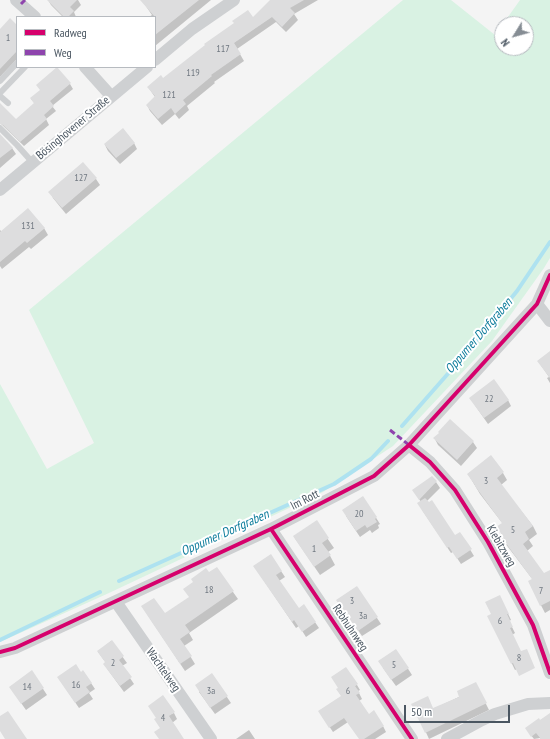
<!DOCTYPE html>
<meta charset="utf-8">
<style>
body{margin:0}
#map{position:relative;width:550px;height:739px;overflow:hidden;background:#f4f4f4;font-family:"PT Sans Narrow",sans-serif}
canvas{display:block}
.legend{position:absolute;left:16px;top:16px;width:140px;height:52px;box-sizing:border-box;background:#fff;border:1px solid #b7bbc0;margin:0;padding:5px 7px;list-style:none;font-size:12px;color:#4a5661}
.legend li{display:flex;align-items:center;gap:8px;height:20px}
.legend b{width:20px;border:1px solid #b7bbc0}
.north{position:absolute;left:494px;top:16px;width:40px;height:40px;box-sizing:border-box;background:#fff;border:1px solid #b7bbc0;border-radius:50%;rotate:233deg;font-size:11px;font-weight:700;line-height:16px;text-align:center;color:#4a5661}
.north::after{content:'';display:block;margin:auto;width:14px;height:18px;background:#868d94;clip-path:polygon(50% 0,100% 100%,50% 72%,0 100%)}
.scale{position:absolute;left:404px;top:705px;width:106px;height:18px;box-sizing:border-box;border:2px solid #4a5661;border-top:0;padding-left:5px;font-size:12px;line-height:14px;white-space:nowrap;color:#4a5661;-webkit-text-stroke:3px #fff;paint-order:stroke}
</style>
<div id="map">
<canvas width="550" height="739"></canvas>
<ul class="legend">
<li><b style="height:5px;background:#d6006c"></b>Radweg</li>
<li><b style="height:5px;background:#8e44ad"></b>Weg</li>
</ul>
<div class="north">N</div>
<div class="scale">50 m</div>
</div>
<script>
const ctx = document.querySelector('canvas').getContext('2d');
ctx.lineJoin = 'round';
function fillPath(path, color) { ctx.fillStyle = color; ctx.fill(path, 'evenodd'); }
const shape = rows => new Path2D(rows.map(r => 'M' + r).join(''));
function trace(path, color, width, dash) { ctx.strokeStyle = color; ctx.lineWidth = width; ctx.lineCap = dash ? 'butt' : 'round'; ctx.setLineDash(dash || []); ctx.stroke(path); }
function drawText(font, color, halo, rows, align = 'center') {
  ctx.font = font + ' "PT Sans Narrow",sans-serif'; ctx.lineWidth = 4; ctx.setLineDash([]); ctx.textBaseline = 'middle'; ctx.strokeStyle = halo; ctx.fillStyle = color; for (const [text, x, y, turn = 0] of rows) {
    ctx.save(); ctx.translate(x, y); ctx.rotate((+turn || 0) * Math.PI / 180); ctx.textAlign = isNaN(turn) ? turn : align; if (halo) ctx.strokeText(text, 0, 0); ctx.fillText(text, 0, 0); ctx.restore();
  }
}
const green = shape([
 [403,0,451,0,495,35,502,25,502,48,526,48,526,24,503,24,520,0,550,0,550,258,544,268,492,341,393,446,323,492,109,593,0,642,0,384,47,469,94,443,29,310]
]);
const shadow = shape([
 [48,0,78,0,81,5,74,12,76,17,63,17,51,5],
 [145,0,211,0,155,46,155,17,149,17,152,15,143,2],
 [272,0,318,0,294,14,298,20,286,32,276,22,237,49,244,61,214,82,215,83,187,106,189,110,179,119,175,114,162,125,150,111,147,105,155,97,148,87,163,79,253,18],
 [17,26,17,59,0,77,0,31],
 [70,84,73,89,52,106,56,111,46,119,49,125,24,146,0,123,0,105,16,120,35,104,31,99,41,91],
 [0,136,12,148,16,154,0,168],
 [134,143,137,149,120,164,108,151,105,145],
 [83,163,96,179,100,185,66,214,53,198,50,192],
 [44,228,48,235,31,249,29,247,2,269,0,266,0,230,2,232],
 [550,352,550,383,547,378,549,377,538,361],
 [508,400,511,406,488,424,474,404],
 [450,420,473,442,477,448,461,466,438,445,435,439],
 [491,456,503,473,507,480,501,485,533,526,537,534,529,540,533,546,527,551,544,574,550,572,550,610,545,613,529,582,533,580,505,543,501,535,502,535,498,527,503,524,480,494,468,474],
 [436,482,440,488,427,501,455,537,460,533,474,556,461,564,453,552,451,553,422,510,421,502,417,496],
 [363,497,380,524,378,525,379,528,372,533,370,530,360,537,346,516],
 [316,522,334,548,328,552,335,565,320,575,294,537],
 [281,571,285,577,279,581,298,609,304,606,319,628,306,637,299,626,296,628,258,572],
 [209,574,233,592,238,599,189,633,193,640,184,646,195,664,185,671,147,614,164,615,190,598],
 [357,588,381,624,362,636,341,606],
 [503,603,511,620,509,621,515,633,512,635,517,669,515,670,489,617,492,615],
 [111,641,127,663,122,666,134,684,124,692,108,670,104,664,106,663,98,652],
 [396,650,412,675,396,686,383,668],
 [32,672,47,695,26,710,14,693],
 [212,675,231,703,215,714,199,692],
 [62,683,91,683,95,689,89,693,93,699,79,708],
 [357,685,360,690,358,691,362,699,359,701,369,715,383,726,386,732,375,739,360,739,348,722,333,732,323,717,342,697,337,689],
 [478,688,489,710,429,739,413,704,433,709],
 [174,713,177,719,172,723,183,739,160,739,161,729,155,719],
 [550,714,550,739,541,739,540,738,534,739,530,734,539,721],
 [249,730,255,739,236,739]
]);
const stream = shape([
 [402,426,467,352,517,291,550,242],
 [119,581,334,484,371,459,388,441],
 [0,640,100,592]
]);
const building = shape([
 [47,0,77,0,70,7,74,11,68,17,64,17],
 [140,0,199,0,155,35,155,17],
 [270,0,304,0,290,8,295,13,282,27,272,17,234,43,241,54,211,75,212,76,183,100,186,104,175,114,171,108,158,119,146,105,155,96,147,87,161,75,163,78,205,45,204,44,234,23,232,21,248,10,253,17],
 [10,18,17,25,17,51,0,69,0,29],
 [57,67,71,83,50,101,54,106,44,115,47,119,20,142,3,125,0,124,0,103,16,119,34,103,30,98,40,90,36,85],
 [123,128,135,143,116,158,104,144],
 [0,134,13,148,0,158],
 [83,162,97,178,62,208,48,192],
 [28,208,45,228,27,243,25,241,0,262,0,232],
 [550,351,550,378,537,361],
 [494,379,509,400,484,418,469,398],
 [450,419,474,441,457,460,433,438,439,433,438,432],
 [491,455,504,472,497,478,533,526,525,532,529,539,523,544,544,573,550,570,550,601,540,606,528,581,532,579,500,535,502,534,496,527,502,523,475,486,475,485,467,474],
 [432,476,437,481,419,500,412,490],
 [363,496,377,517,375,519,377,522,367,528,365,525,356,531,342,510],
 [425,498,429,502,432,500,455,535,460,532,472,549,457,559,449,547,447,548,417,503],
 [317,520,329,538,322,543,331,555,314,567,293,536],
 [271,554,282,571,276,575,299,608,304,604,316,622,302,632,294,620,292,622,253,566],
 [217,567,234,591,185,625,190,632,180,639,192,656,180,664,141,606,154,598,165,613,189,597,183,589,193,582,191,579,206,568,209,572],
 [357,586,378,617,358,631,336,600],
 [500,595,509,614,507,614,513,627,510,628,521,651,527,649,535,668,519,676,513,663,511,664,487,616,491,614,485,602],
 [112,640,124,656,119,660,132,677,120,686,103,664,105,662,97,651],
 [396,649,409,668,391,680,378,661],
 [76,664,81,672,83,670,92,683,86,687,90,692,75,703,57,677],
 [346,667,358,684,355,686,360,693,356,695,369,714,374,710,384,726,364,739,359,739,344,718,329,728,318,711,341,696,336,689,338,688,331,677],
 [32,670,44,688,21,704,9,687],
 [212,673,228,696,210,708,195,685],
 [476,682,487,703,425,733,411,704,428,696,433,708,459,697,457,691],
 [163,695,175,712,169,716,184,739,159,739,154,732,160,728,154,719,156,718,148,706],
 [8,711,27,739,5,739,0,731,0,716],
 [550,713,550,739,541,739,536,733,531,737,525,728,539,718,540,720]
]);
const lane = shape([
 [0,81,17,63],
 [0,93,25,67],
 [0,96,8,103],
 [0,128,17,145,33,163]
]);
const street = shape([
 [16,0,35,17],
 [155,60,192,29,234,0],
 [85,67,111,96],
 [0,190,147,67],
 [537,304,550,321],
 [409,445,430,462,455,490,488,542,533,625,550,673],
 [271,529,412,739],
 [116,602,211,739],
 [0,652,15,648,271,529,374,476,409,445,537,304,550,275],
 [447,739,482,720,495,714,528,704,550,703]
]);
const quiet = shape([
 [21,4,25,0],
 [390,430,409,445]
]);
const cycleway = shape([
 [409,445,430,462,455,490,488,542,533,625,550,673],
 [271,529,412,739],
 [0,652,15,648,271,529,374,476,409,445,537,304,550,275]
]);
const numberNames = [
 ["1",8,38],
 ["117",223,49],
 ["119",193,73],
 ["121",169,95],
 ["127",81,178],
 ["131",28,226],
 ["22",489,399],
 ["3",486,481],
 ["20",359,514],
 ["5",513,530],
 ["1",314,549],
 ["18",209,590],
 ["7",541,591],
 ["3",352,601],
 ["3a",363,616],
 ["6",500,621],
 ["8",519,658],
 ["2",113,663],
 ["5",394,665],
 ["16",76,685],
 ["14",27,687],
 ["3a",211,691],
 ["6",348,691],
 ["4",163,718]
];
const streetNames = [
 ["Bösinghovener Straße",73,128,-40],
 ["Im Rott",305,500,-27],
 ["Kiebitzweg",501,546,60],
 ["Rebhuhnweg",350,628,56],
 ["Wachtelweg",163,670,55]
];
const waterNames = [
 ["Oppumer Dorfgraben",479,336,-49],
 ["Oppumer Dorfgraben",225,533,-24]
];
fillPath(green, '#d9f2e3');
fillPath(shadow, '#0003');
trace(stream, '#aee2f0', 4);
fillPath(building, '#ddddde');
trace(lane, '#ced0d2', 6);
trace(street, '#ced0d2', 12);
trace(quiet, '#8e44ad', 3, [6, 3]);
trace(cycleway, '#d6006c', 4);
drawText('10px', '#707881', null, numberNames);
drawText('12px', '#4a5661', '#fff', streetNames);
drawText('italic 13px', '#0c7c9b', '#fff', waterNames);
</script>
